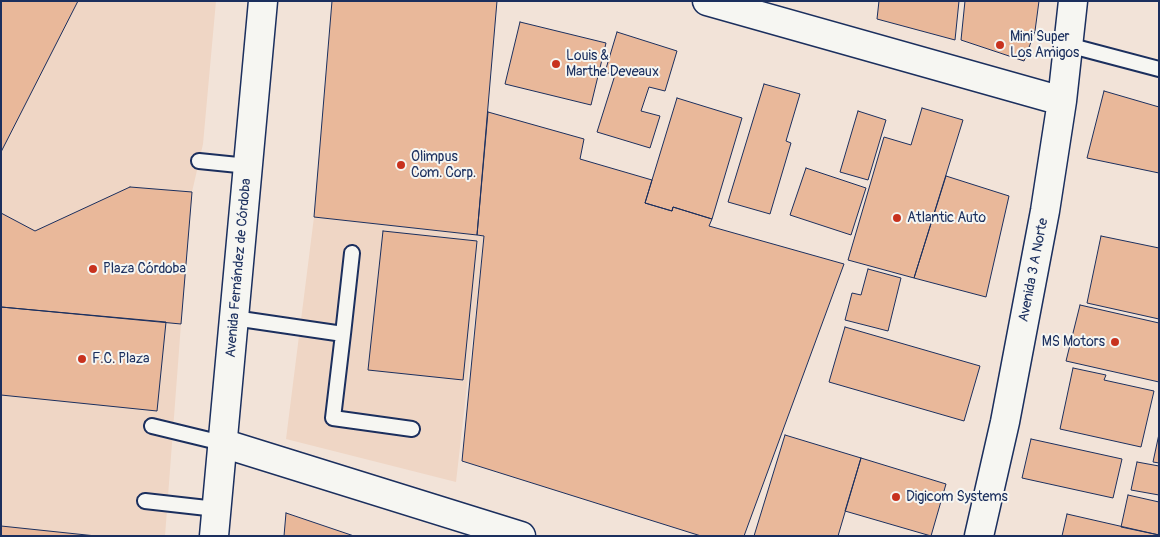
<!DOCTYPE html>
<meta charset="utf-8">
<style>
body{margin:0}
#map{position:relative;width:1160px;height:537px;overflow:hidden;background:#f2e3d8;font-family:Pangolin,sans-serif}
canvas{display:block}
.frame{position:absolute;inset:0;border:2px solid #1b2f5e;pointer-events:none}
</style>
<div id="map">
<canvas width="1160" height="537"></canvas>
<div class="frame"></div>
</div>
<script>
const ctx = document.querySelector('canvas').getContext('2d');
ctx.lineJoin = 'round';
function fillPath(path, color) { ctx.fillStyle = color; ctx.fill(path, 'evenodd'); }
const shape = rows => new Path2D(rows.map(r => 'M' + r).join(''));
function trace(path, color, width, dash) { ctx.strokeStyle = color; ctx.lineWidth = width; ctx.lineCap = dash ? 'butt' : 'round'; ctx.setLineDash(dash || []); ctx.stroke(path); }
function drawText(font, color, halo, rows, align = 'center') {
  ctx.font = font + ' Pangolin,sans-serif'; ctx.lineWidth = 4; ctx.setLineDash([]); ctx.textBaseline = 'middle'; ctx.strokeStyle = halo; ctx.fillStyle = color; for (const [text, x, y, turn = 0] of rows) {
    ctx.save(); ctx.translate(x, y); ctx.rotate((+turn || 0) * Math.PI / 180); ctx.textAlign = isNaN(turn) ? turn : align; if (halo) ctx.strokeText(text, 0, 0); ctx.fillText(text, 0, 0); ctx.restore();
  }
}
const built = shape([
 [1,1,216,1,203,144,192,192,181,324,165,536,1,536],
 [314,217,484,236,456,482,286,439]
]);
const building = shape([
 [1,1,78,1,1,152,1,1],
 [332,1,497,1,477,235,314,217,332,1],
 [879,1,959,1,955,40,877,19,879,1],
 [965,1,1039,1,1035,31,1024,61,961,40,965,1],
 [520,22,606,43,591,105,505,84,520,22],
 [617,32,677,51,665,91,649,87,641,111,660,116,650,148,597,132,615,75,605,72,617,32],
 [764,84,800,94,786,141,791,143,770,214,728,202,764,84],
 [1104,91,1159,107,1159,173,1087,158,1104,91],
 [677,98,742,118,712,219,673,207,672,211,645,203,677,98],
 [922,108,963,120,914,278,848,260,884,137,911,145,922,108],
 [858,111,886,120,868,180,840,172,858,111],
 [488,112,584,139,580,159,652,180,645,203,672,211,673,207,712,219,709,226,844,264,744,536,701,536,462,461,484,236,477,235,488,112],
 [806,168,866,188,851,235,790,215,806,168],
 [946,176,1009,196,986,297,914,278,946,176],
 [130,187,192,192,181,324,1,307,1,213,35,231,130,187],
 [383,231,477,241,463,380,368,370,383,231],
 [1101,236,1159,248,1159,319,1087,303,1101,236],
 [868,269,901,278,888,331,845,320,852,293,861,295,868,269],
 [1080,305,1159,323,1159,382,1066,361,1080,305],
 [1,307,166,322,157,411,1,395,1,307],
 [845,327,980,366,964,421,829,382,845,327],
 [1073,368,1106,375,1104,380,1154,391,1141,447,1060,429,1073,368],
 [1159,434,1159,463,1153,462,1159,434],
 [785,435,861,458,838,536,754,536,785,435],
 [1031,439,1122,459,1113,498,1022,478,1031,439],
 [861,458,946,484,931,536,845,511,861,458],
 [1137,462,1159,466,1159,495,1131,490,1137,462],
 [1128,495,1159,502,1159,535,1121,527,1128,495],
 [286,513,354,536,284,536,286,513],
 [1067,514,1159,535,1159,536,1062,536,1067,514],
 [1,526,96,536,1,536,1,526]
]);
const lane = shape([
 [1068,45,1159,69],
 [199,161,248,166],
 [234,318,343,334,333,418,412,429],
 [343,334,352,253],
 [152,426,222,443],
 [145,501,216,509]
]);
const street = shape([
 [707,1,1062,101],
 [222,443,521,536],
 [979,536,1005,422,1045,211,1062,101,1073,1]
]);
const secondary = shape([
 [214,536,263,1]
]);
const markers = [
 [1000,45,5,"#c8321e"],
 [556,64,5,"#c8321e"],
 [401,165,5,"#c8321e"],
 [897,218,5,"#c8321e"],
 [93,269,5,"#c8321e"],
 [1115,342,5,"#c8321e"],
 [82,359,5,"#c8321e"],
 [896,497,5,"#c8321e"]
];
const poiNames = [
 ["Mini Super",1010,37],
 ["Los Amigos",1010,53],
 ["Louis &",566,56],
 ["Marthe Deveaux",566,72],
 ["Olimpus",411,157],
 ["Com. Corp.",411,173],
 ["Atlantic Auto",907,218],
 ["Plaza Córdoba",103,269],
 ["MS Motors",1105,342,"right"],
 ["F.C. Plaza",92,359],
 ["Digicom Systems",906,497]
];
const streetNames = [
 ["Avenida Fernández de Córdoba",239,268,-85],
 ["Avenida 3 A Norte",1034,270,-79]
];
fillPath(built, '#efd6c5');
fillPath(building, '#e9b89a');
trace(building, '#1b2f5e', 1);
trace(lane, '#1b2f5e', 18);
trace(street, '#1b2f5e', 31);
trace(secondary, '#1b2f5e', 31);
trace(lane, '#f6f6f2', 14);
trace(street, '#f6f6f2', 28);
trace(secondary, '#f6f6f2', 28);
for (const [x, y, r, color] of markers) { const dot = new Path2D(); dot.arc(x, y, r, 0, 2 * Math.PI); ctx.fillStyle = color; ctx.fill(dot); trace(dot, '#f6f6f2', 2); }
drawText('14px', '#1b2f5e', '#f6f6f2', poiNames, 'left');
drawText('14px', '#1b2f5e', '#f6f6f2', streetNames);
</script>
